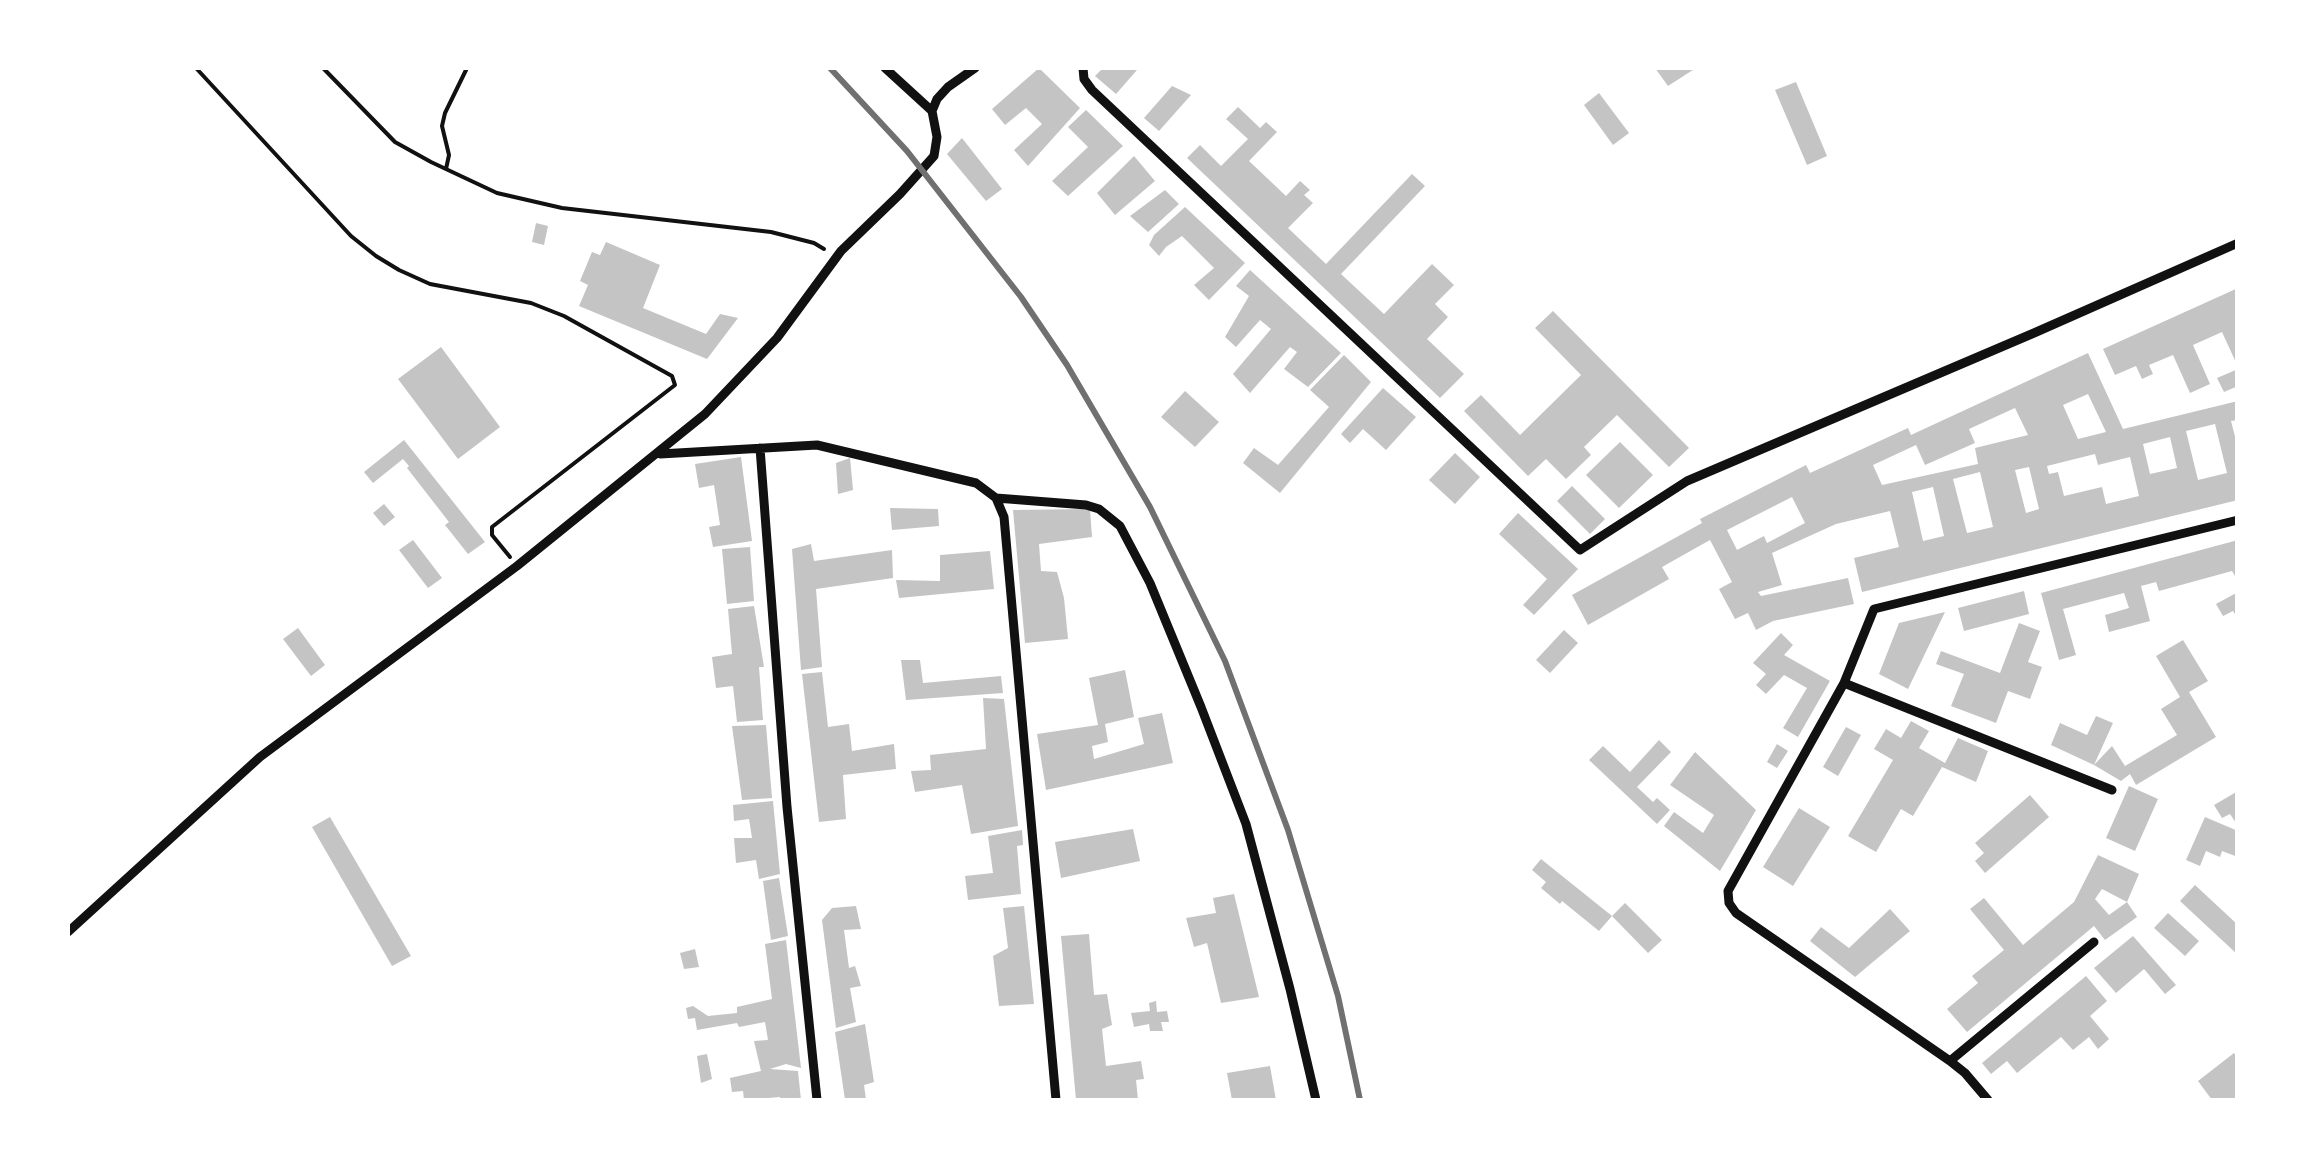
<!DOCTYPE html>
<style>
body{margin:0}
#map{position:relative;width:2305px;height:1168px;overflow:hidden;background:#fff;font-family:"Golos Text",sans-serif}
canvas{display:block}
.frame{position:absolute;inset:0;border:70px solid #fff;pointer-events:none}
</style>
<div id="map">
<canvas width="2305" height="1168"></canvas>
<div class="frame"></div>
</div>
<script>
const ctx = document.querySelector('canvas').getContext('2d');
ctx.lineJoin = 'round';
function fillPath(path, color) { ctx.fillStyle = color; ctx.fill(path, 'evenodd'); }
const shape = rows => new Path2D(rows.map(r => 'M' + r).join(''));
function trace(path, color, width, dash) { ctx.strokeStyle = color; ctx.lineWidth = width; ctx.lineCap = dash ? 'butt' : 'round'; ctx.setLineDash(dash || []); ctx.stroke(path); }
const building = shape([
 [1039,68,1080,108,1028,166,1014,150,1042,124,1026,108,1005,125,992,109],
 [1103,68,1131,68,1137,70,1116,94,1095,76],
 [1655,68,1696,68,1668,86],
 [1796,82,1827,156,1807,165,1775,90],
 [1172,86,1191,95,1159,131,1144,118],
 [1599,93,1629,133,1613,145,1584,105],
 [1238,107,1260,128,1266,122,1277,132,1249,161,1286,196,1300,181,1310,190,1304,195,1313,203,1288,228,1326,264,1412,174,1425,186,1341,274,1384,314,1432,264,1454,285,1435,304,1448,317,1427,339,1464,374,1440,398,1187,158,1200,145,1221,166,1248,139,1226,119],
 [1086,110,1123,146,1068,196,1052,181,1088,147,1068,127],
 [962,138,1002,189,986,201,947,154],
 [1134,156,1155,181,1115,215,1097,193],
 [1165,190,1179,204,1148,232,1130,216],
 [1185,207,1245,263,1209,300,1194,285,1214,268,1182,236,1166,247,1159,256,1149,245,1154,235],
 [536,223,548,226,544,245,532,242],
 [606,242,660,265,643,308,706,334,720,314,738,318,707,359,579,306,588,285,580,281,592,252,600,255],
 [1250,270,1341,353,1308,387,1284,369,1297,352,1290,347,1250,393,1233,374,1271,329,1260,320,1236,347,1225,337,1249,296,1236,286],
 [2238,288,2238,367,2222,332,2193,345,2210,384,2190,393,2173,355,2149,365,2153,374,2142,379,2136,366,2115,375,2103,349],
 [1553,311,1689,448,1669,467,1617,415,1584,447,1591,455,1566,479,1546,459,1528,476,1464,411,1481,395,1520,435,1581,375,1535,328],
 [441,347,500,427,458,459,398,379],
 [2088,353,2123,429,2238,401,2238,420,2231,421,2238,448,2238,500,1862,592,1854,558,1899,547,1890,511,1836,524,1772,553,1782,585,1758,592,1761,596,1848,578,1854,604,1773,621,1756,630,1748,613,1735,619,1719,589,1732,582,1710,540,1662,567,1669,579,1588,625,1572,595,1702,523,1700,519,1806,465,1810,473,1908,428,1911,435],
 [2088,394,2106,432,2078,439,2063,405],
 [2015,408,2028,435,1975,448,1978,464,1882,485,1873,465,1916,445,1925,465,1975,443,1969,429],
 [2215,424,2227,473,2198,480,2186,431],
 [2170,437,2177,468,2150,474,2143,444],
 [2095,454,2098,465,2130,457,2139,496,2106,504,2102,487,2064,496,2058,472,2049,474,2047,466],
 [2029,467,2039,509,2026,513,2015,470],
 [1980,472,1993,527,1967,533,1953,479],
 [1933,487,1944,536,1923,541,1912,492],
 [1792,497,1805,523,1767,543,1764,536,1737,550,1727,530],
 [1344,355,1371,382,1280,493,1243,463,1254,448,1278,465,1329,407,1310,390],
 [2238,369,2238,386,2224,392,2217,378],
 [1383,388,1416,417,1386,450,1363,429,1350,443,1341,434],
 [1185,391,1219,422,1195,447,1161,417],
 [404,440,485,542,468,554,445,525,449,522,407,468,409,466,403,459,373,483,364,472],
 [1620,442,1653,475,1619,508,1586,475],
 [1455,453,1480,477,1455,504,1429,480],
 [741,457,752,541,713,547,709,527,720,525,714,485,699,488,695,464],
 [850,458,853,490,838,494,836,463],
 [1572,486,1605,519,1590,534,1557,501],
 [384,504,395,517,384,526,373,513],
 [890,508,938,509,939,526,892,530],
 [1090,509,1092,537,1039,544,1041,571,1057,572,1064,598,1068,639,1025,643,1013,510],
 [1518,513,1578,569,1534,615,1523,605,1547,579,1499,534],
 [413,540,442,578,428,588,399,550],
 [2238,540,2238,581,2232,571,2159,591,2156,582,2141,586,2150,621,2109,632,2105,615,2129,608,2124,593,2063,609,2076,655,2059,660,2041,593],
 [811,544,814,561,892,550,893,578,816,589,822,667,801,670,792,549],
 [750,547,754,601,727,604,722,549],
 [990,551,994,589,899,598,896,580,940,581,940,555],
 [2024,591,2029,614,1964,631,1958,608],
 [2238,592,2238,619,2233,611,2223,616,2216,604],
 [754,606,764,667,759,667,763,720,737,722,733,686,716,688,712,657,732,654,728,609],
 [1945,612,1908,689,1879,674,1899,623],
 [2019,623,2040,631,2028,662,2042,667,2030,699,2008,691,1996,723,1951,706,1964,674,1936,664,1941,651,2000,673],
 [298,628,325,665,311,676,283,639],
 [1564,630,1578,643,1550,673,1536,660],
 [1781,633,1793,645,1784,655,1830,681,1798,737,1783,728,1807,688,1784,675,1766,694,1756,685,1766,674,1753,663],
 [2183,640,2208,681,2189,692,2216,737,2136,785,2130,774,2121,781,2094,765,2051,745,2060,723,2087,735,2096,716,2113,723,2094,765,2112,746,2125,766,2177,735,2161,709,2180,697,2156,656],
 [901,660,920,660,923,683,1001,676,1003,693,906,700],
 [1125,670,1134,717,1105,724,1108,742,1092,746,1094,759,1144,744,1138,718,1162,713,1173,763,1046,790,1037,734,1098,725,1089,678],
 [822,672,828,727,849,724,852,751,894,744,896,769,843,775,846,819,819,822,802,674],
 [983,698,1004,699,1018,826,971,834,962,785,915,792,911,771,931,770,930,755,986,749],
 [1911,721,1929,731,1919,748,1945,763,1958,738,1988,751,1976,782,1942,767,1913,816,1901,809,1876,852,1848,836,1893,760,1874,749,1886,729,1901,738],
 [766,725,772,798,742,800,732,726],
 [1846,727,1861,735,1838,776,1823,767],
 [1659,740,1671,752,1637,787,1653,802,1657,798,1670,810,1657,824,1589,760,1603,746,1630,772],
 [1777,744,1788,751,1777,768,1767,762],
 [1695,752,1756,810,1720,871,1664,826,1674,812,1703,833,1714,815,1670,785],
 [2129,786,2158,799,2135,851,2106,838],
 [2238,791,2238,826,2230,814,2222,818,2214,805],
 [2030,795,2049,817,1985,873,1975,861,1984,853,1975,843],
 [773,801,780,874,759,879,756,860,736,863,734,838,752,838,749,819,734,821,733,805],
 [1799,808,1830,827,1793,886,1763,867],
 [330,817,411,956,392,966,312,827],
 [2205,817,2238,831,2238,857,2222,851,2220,857,2206,851,2200,866,2186,860],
 [1133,829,1140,861,1061,878,1055,842],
 [1022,830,1023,845,1017,846,1021,894,968,900,965,876,993,873,988,836],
 [2098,855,2139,874,2127,902,2102,889,2095,899,2109,915,2127,902,2137,917,2105,940,2094,926,1967,1032,1947,1009,1978,983,1972,976,2004,950,1970,909,1984,898,2023,945,2074,902],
 [1541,859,1612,916,1625,903,1662,940,1648,953,1612,916,1599,931,1562,901,1560,904,1541,888,1546,882,1532,870],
 [779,878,788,936,771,940,763,881],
 [2195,885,2238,925,2238,955,2180,901],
 [1234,894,1259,997,1221,1003,1207,943,1194,947,1186,918,1216,913,1213,898],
 [856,906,861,929,844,930,849,968,855,966,861,986,850,988,856,1022,836,1028,822,920,832,908],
 [1024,906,1034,1004,999,1006,993,956,1008,948,1003,908],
 [1890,909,1910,931,1855,977,1810,941,1821,927,1849,948],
 [2168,913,2199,941,2185,956,2154,928],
 [1089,934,1094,995,1107,994,1112,1025,1102,1029,1106,1066,1141,1061,1144,1079,1136,1080,1138,1100,1076,1100,1061,936],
 [2133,936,2176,985,2165,994,2144,969,2116,993,2094,968],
 [786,940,801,1068,786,1064,770,1069,798,1071,801,1100,781,1100,780,1097,744,1100,743,1091,732,1092,730,1078,761,1071,754,1041,768,1040,765,1022,739,1027,737,1023,697,1030,695,1018,688,1019,686,1008,693,1006,708,1016,737,1013,737,1007,772,999,765,944],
 [695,949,699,967,684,969,680,953],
 [2086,976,2107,1001,2090,1016,2109,1039,2098,1049,2089,1037,2073,1050,2061,1037,2017,1073,2007,1061,1991,1074,1982,1063],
 [1156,1001,1157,1012,1167,1011,1169,1022,1161,1022,1163,1031,1150,1031,1149,1024,1134,1027,1131,1013,1150,1011,1149,1003],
 [865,1024,874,1082,864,1085,866,1100,845,1100,835,1032],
 [2234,1053,2238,1058,2238,1100,2212,1100,2198,1081],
 [707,1054,712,1079,701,1083,697,1056],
 [1270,1066,1276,1100,1255,1100,1254,1098,1232,1100,1227,1073]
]);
const path = shape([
 [196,68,351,236,376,256,399,270,430,284,531,303,564,316,672,376,675,385,492,527,492,535,510,557],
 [323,68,395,142,431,162,497,193,562,208,771,232,814,243,824,249],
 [446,169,449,155,442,126,445,113,467,68]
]);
const minor = shape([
 [885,68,932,111],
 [1083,68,1084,79,1092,90,1580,550,1687,481,2034,333,2238,243],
 [760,448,787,807,817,1100],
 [660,454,817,445,976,483,996,498,1004,517,1056,1100],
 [996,498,1086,505,1099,509,1120,526,1150,583,1201,707,1246,824,1290,989,1316,1100],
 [1844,683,2112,790],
 [68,932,260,757,517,566,705,414,777,338,841,251,900,194,934,156,937,137,932,111,937,99,948,87,975,68],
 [1950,1061,2094,942],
 [1988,1100,1965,1073,1950,1061,1736,913,1729,903,1728,891,1844,683,1874,609,2238,520]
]);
const rail = shape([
 [830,68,907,151,1021,297,1067,365,1150,507,1225,661,1288,830,1338,996,1360,1100]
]);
fillPath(building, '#c4c4c4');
trace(path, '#111', 4);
trace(minor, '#111', 9);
trace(rail, '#707070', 6);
</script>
